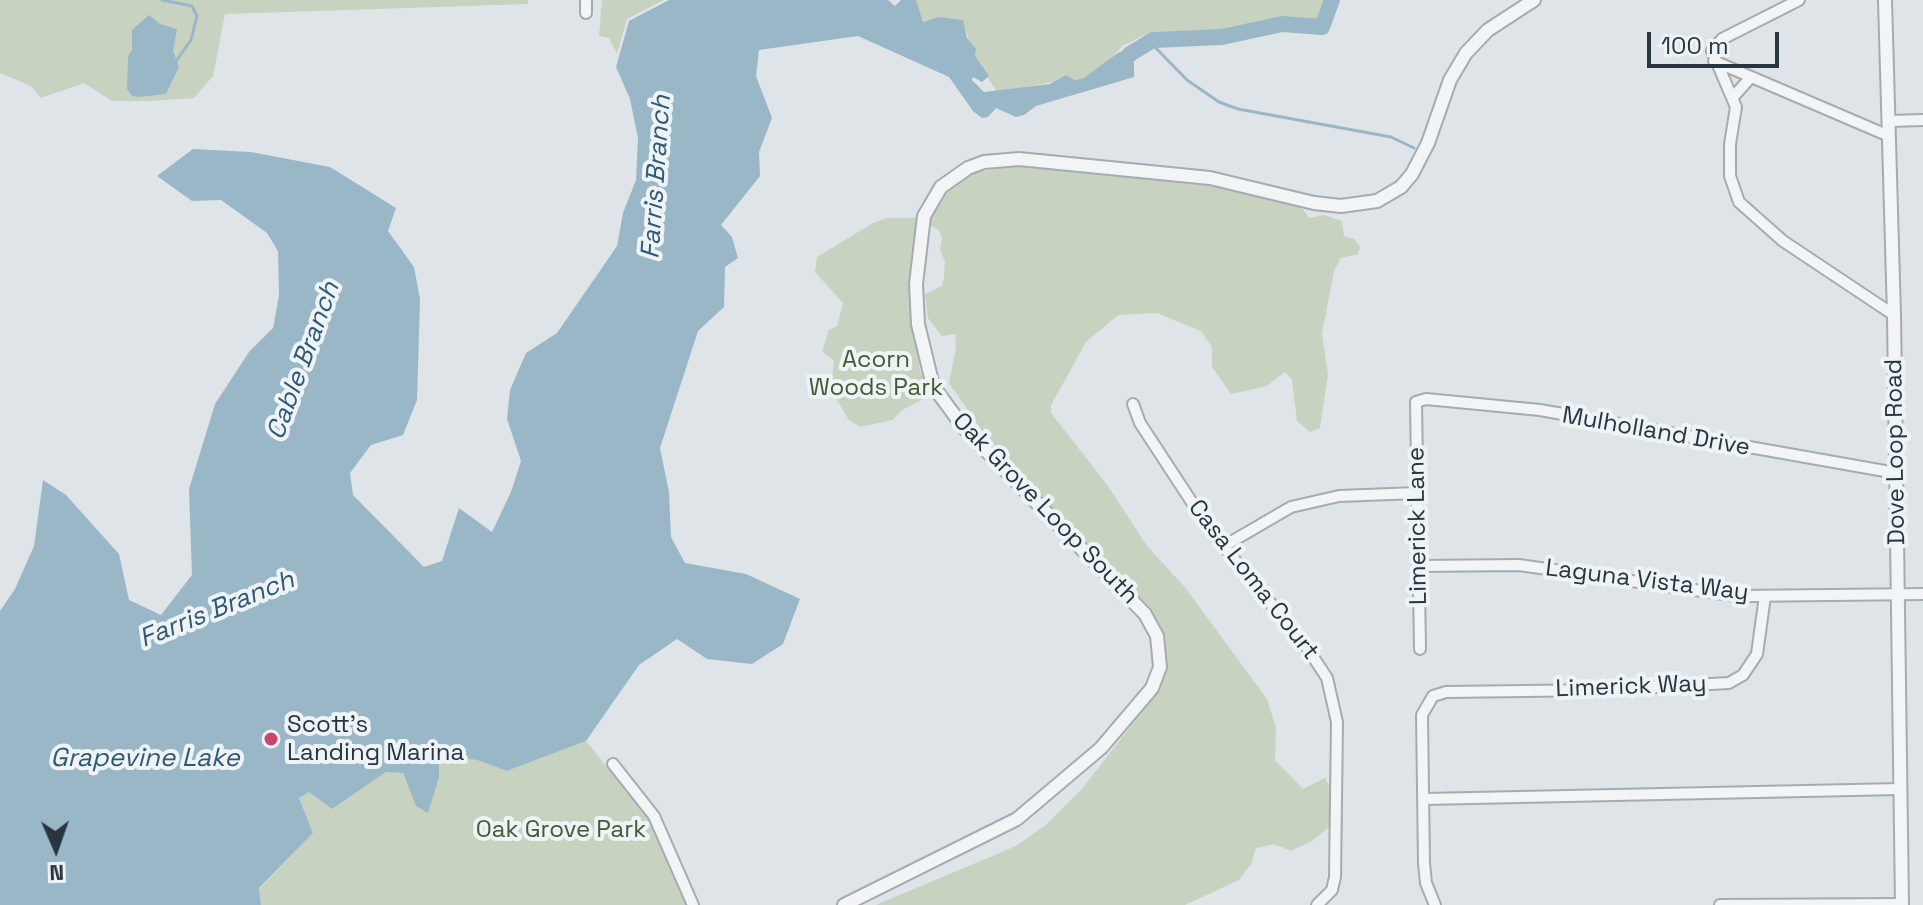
<!DOCTYPE html>
<meta charset="utf-8">
<style>
body{margin:0}
#map{position:relative;width:1923px;height:905px;overflow:hidden;background:#dfe4e8;font-family:"Space Grotesk",sans-serif}
canvas{display:block}
.north{position:absolute;left:16px;top:809px;width:80px;height:80px;-webkit-text-stroke:6px #eef3f6;paint-order:stroke;rotate:178deg;font-size:22px;font-weight:700;line-height:32px;text-align:center;color:#28343f}
.north::after{content:'';display:block;margin:auto;width:28px;height:36px;background:#28343f;clip-path:polygon(50% 0,100% 100%,50% 72%,0 100%)}
.scale{position:absolute;left:1647px;top:32px;width:132px;height:36px;box-sizing:border-box;border:4px solid #28343f;border-top:0;padding-left:10px;font-size:24px;line-height:28px;white-space:nowrap;color:#28343f;-webkit-text-stroke:6px #eef3f6;paint-order:stroke}
</style>
<div id="map">
<canvas width="1923" height="905"></canvas>
<div class="north">N</div>
<div class="scale">100 m</div>
</div>
<script>
const ctx = document.querySelector('canvas').getContext('2d');
ctx.lineJoin = 'round';
function fillPath(path, color) { ctx.fillStyle = color; ctx.fill(path, 'evenodd'); }
const shape = rows => new Path2D(rows.map(r => 'M' + r).join(''));
function trace(path, color, width, dash) { ctx.strokeStyle = color; ctx.lineWidth = width; ctx.lineCap = dash ? 'butt' : 'round'; ctx.setLineDash(dash || []); ctx.stroke(path); }
function drawText(font, color, halo, rows, align = 'center') {
  ctx.font = font + ' "Space Grotesk",sans-serif'; ctx.lineWidth = 8; ctx.setLineDash([]); ctx.textBaseline = 'middle'; ctx.strokeStyle = halo; ctx.fillStyle = color; for (const [text, x, y, turn = 0] of rows) {
    ctx.save(); ctx.translate(x, y); ctx.rotate((+turn || 0) * Math.PI / 180); ctx.textAlign = isNaN(turn) ? turn : align; if (halo) ctx.strokeText(text, 0, 0); ctx.fillText(text, 0, 0); ctx.restore();
  }
}
const green = shape([
 [0,0,528,0,528,4,225,14,213,76,194,98,149,101,112,101,84,83,41,98,31,86,0,73],
 [602,0,664,0,627,19,617,54,609,38,599,36],
 [916,0,1327,0,1318,22,1313,24,1292,18,1275,19,1218,30,1151,32,1122,46,1105,65,1084,78,1075,80,1066,75,1059,81,997,92,975,57,962,20,938,17,922,22],
 [1014,166,1208,183,1273,198,1302,208,1309,218,1324,215,1342,221,1344,236,1354,239,1360,246,1358,254,1341,258,1334,271,1322,334,1328,374,1320,428,1310,432,1297,421,1292,380,1285,372,1267,386,1231,394,1212,367,1212,347,1201,331,1157,313,1118,315,1086,342,1051,405,1051,413,1108,486,1147,546,1184,586,1267,699,1276,728,1275,760,1303,789,1325,778,1331,789,1330,826,1312,841,1291,851,1274,844,1256,848,1251,864,1239,880,1185,905,876,905,1016,846,1047,824,1082,789,1154,696,1164,674,1165,643,1158,622,1143,602,996,451,949,383,956,348,955,334,942,336,928,318,925,294,942,286,944,277,945,261,940,250,942,239,939,230,929,225,934,211,950,188,964,179,978,172],
 [887,218,917,218,909,307,920,370,929,396,902,410,893,420,860,427,849,420,831,390,834,361,822,351,829,330,837,326,843,303,815,272,817,257,873,223],
 [586,741,653,824,689,905,261,905,259,889,313,833,299,798,310,791,332,809,386,771,403,773,416,806,439,777,438,756,477,760,507,771]
]);
const water = shape([
 [669,0,888,0,895,6,901,0,916,0,923,22,938,17,963,20,967,38,976,49,975,56,989,76,982,82,973,77,972,80,984,92,1050,84,1066,75,1075,80,1084,78,1119,52,1134,63,1134,77,1036,106,1024,115,1016,117,996,108,988,117,982,118,973,111,949,77,858,36,759,50,756,76,772,118,759,152,760,176,721,225,732,237,738,258,725,267,724,307,698,331,660,448,669,492,671,537,685,563,746,574,800,599,783,644,752,664,707,659,677,639,639,665,586,741,507,771,477,760,439,756,439,777,428,813,416,806,403,773,386,772,332,809,309,792,299,798,313,833,259,888,261,905,0,905,0,611,15,589,34,546,43,480,66,495,119,554,129,600,161,615,192,575,189,489,215,404,249,352,273,328,279,296,278,251,267,233,221,200,192,201,157,176,193,149,251,152,330,167,396,208,388,231,414,267,420,299,417,400,403,435,371,445,350,473,353,495,424,567,442,561,459,508,492,532,511,492,521,461,507,419,510,390,526,353,557,333,617,246,623,213,636,180,638,138,630,99,616,67,629,21],
 [149,15,160,24,177,29,173,51,179,67,166,94,139,97,132,96,127,89,128,56,132,50,132,30]
]);
const stream = shape([
 [162,0,192,6,197,16,191,40,174,64],
 [1150,42,1187,80,1219,102,1238,109,1391,137,1414,148]
]);
const river = shape([
 [1114,71,1130,54,1153,40,1222,37,1282,24,1322,27,1332,0]
]);
const minor = shape([
 [1799,0,1722,39,1712,51,1736,107,1730,144,1730,176,1739,202,1783,241,1894,315],
 [586,13,586,0],
 [1714,61,1889,136],
 [1734,96,1751,77],
 [1889,121,1923,120],
 [1133,404,1140,423,1210,530,1306,646,1327,678,1337,722,1335,877,1332,890,1317,905],
 [1224,546,1291,507,1339,496,1417,493],
 [1418,566,1519,565,1737,596,1923,594],
 [1420,649,1416,402,1426,399,1540,410,1896,473],
 [613,764,654,816,693,905],
 [1425,799,1900,789],
 [1435,905,1426,883,1424,863,1422,715,1433,696,1446,692,1603,690,1729,683,1743,675,1757,654,1765,596],
 [1720,905,1902,904]
]);
const tertiary = shape([
 [1885,0,1894,315,1902,905],
 [844,905,1017,819,1101,748,1152,688,1160,667,1157,636,1145,614,964,428,933,386,918,324,916,284,924,216,941,187,968,168,984,162,1019,159,1210,178,1314,203,1341,206,1377,201,1401,187,1412,174,1428,143,1450,80,1466,53,1488,30,1534,0]
]);
const markers = [
 [271,739,8,"#cd446d"]
];
const parkNames = [
 ["Acorn",876,360],
 ["Woods Park",876,388],
 ["Oak Grove Park",561,830]
];
const streetNames = [
 ["Mulholland Drive",1656,432,10],
 ["Dove Loop Road",1896,452,-91],
 ["Oak Grove Loop South",1045,509,46],
 ["Limerick Lane",1418,526,-91],
 ["Casa Loma Court",1253,580,52],
 ["Laguna Vista Way",1647,581,7],
 ["Limerick Way",1631,687,-2]
];
const poiNames = [
 ["Scott’s",287,725],
 ["Landing Marina",287,753]
];
const waterNames = [
 ["Farris Branch",657,177,-86],
 ["Cable Branch",304,361,-70],
 ["Farris Branch",217,610,-22],
 ["Grapevine Lake",145,759]
];
fillPath(green, '#c7d2c0');
fillPath(water, '#9ab7c8');
trace(stream, '#9ab7c8', 3);
trace(river, '#9ab7c8', 16);
trace(minor, '#a4acb2', 14);
trace(tertiary, '#a4acb2', 16);
trace(minor, '#f2f4f6', 10);
trace(tertiary, '#f2f4f6', 12);
for (const [x, y, r, color] of markers) { const dot = new Path2D(); dot.arc(x, y, r, 0, 2 * Math.PI); ctx.fillStyle = color; ctx.fill(dot); trace(dot, '#eef3f6', 3); }
drawText('24px', '#425b35', '#eef3f6', parkNames);
drawText('24px', '#28343f', '#eef3f6', streetNames);
drawText('24px', '#28343f', '#eef3f6', poiNames, 'left');
drawText('italic 26px', '#325973', '#eef3f6', waterNames);
</script>
